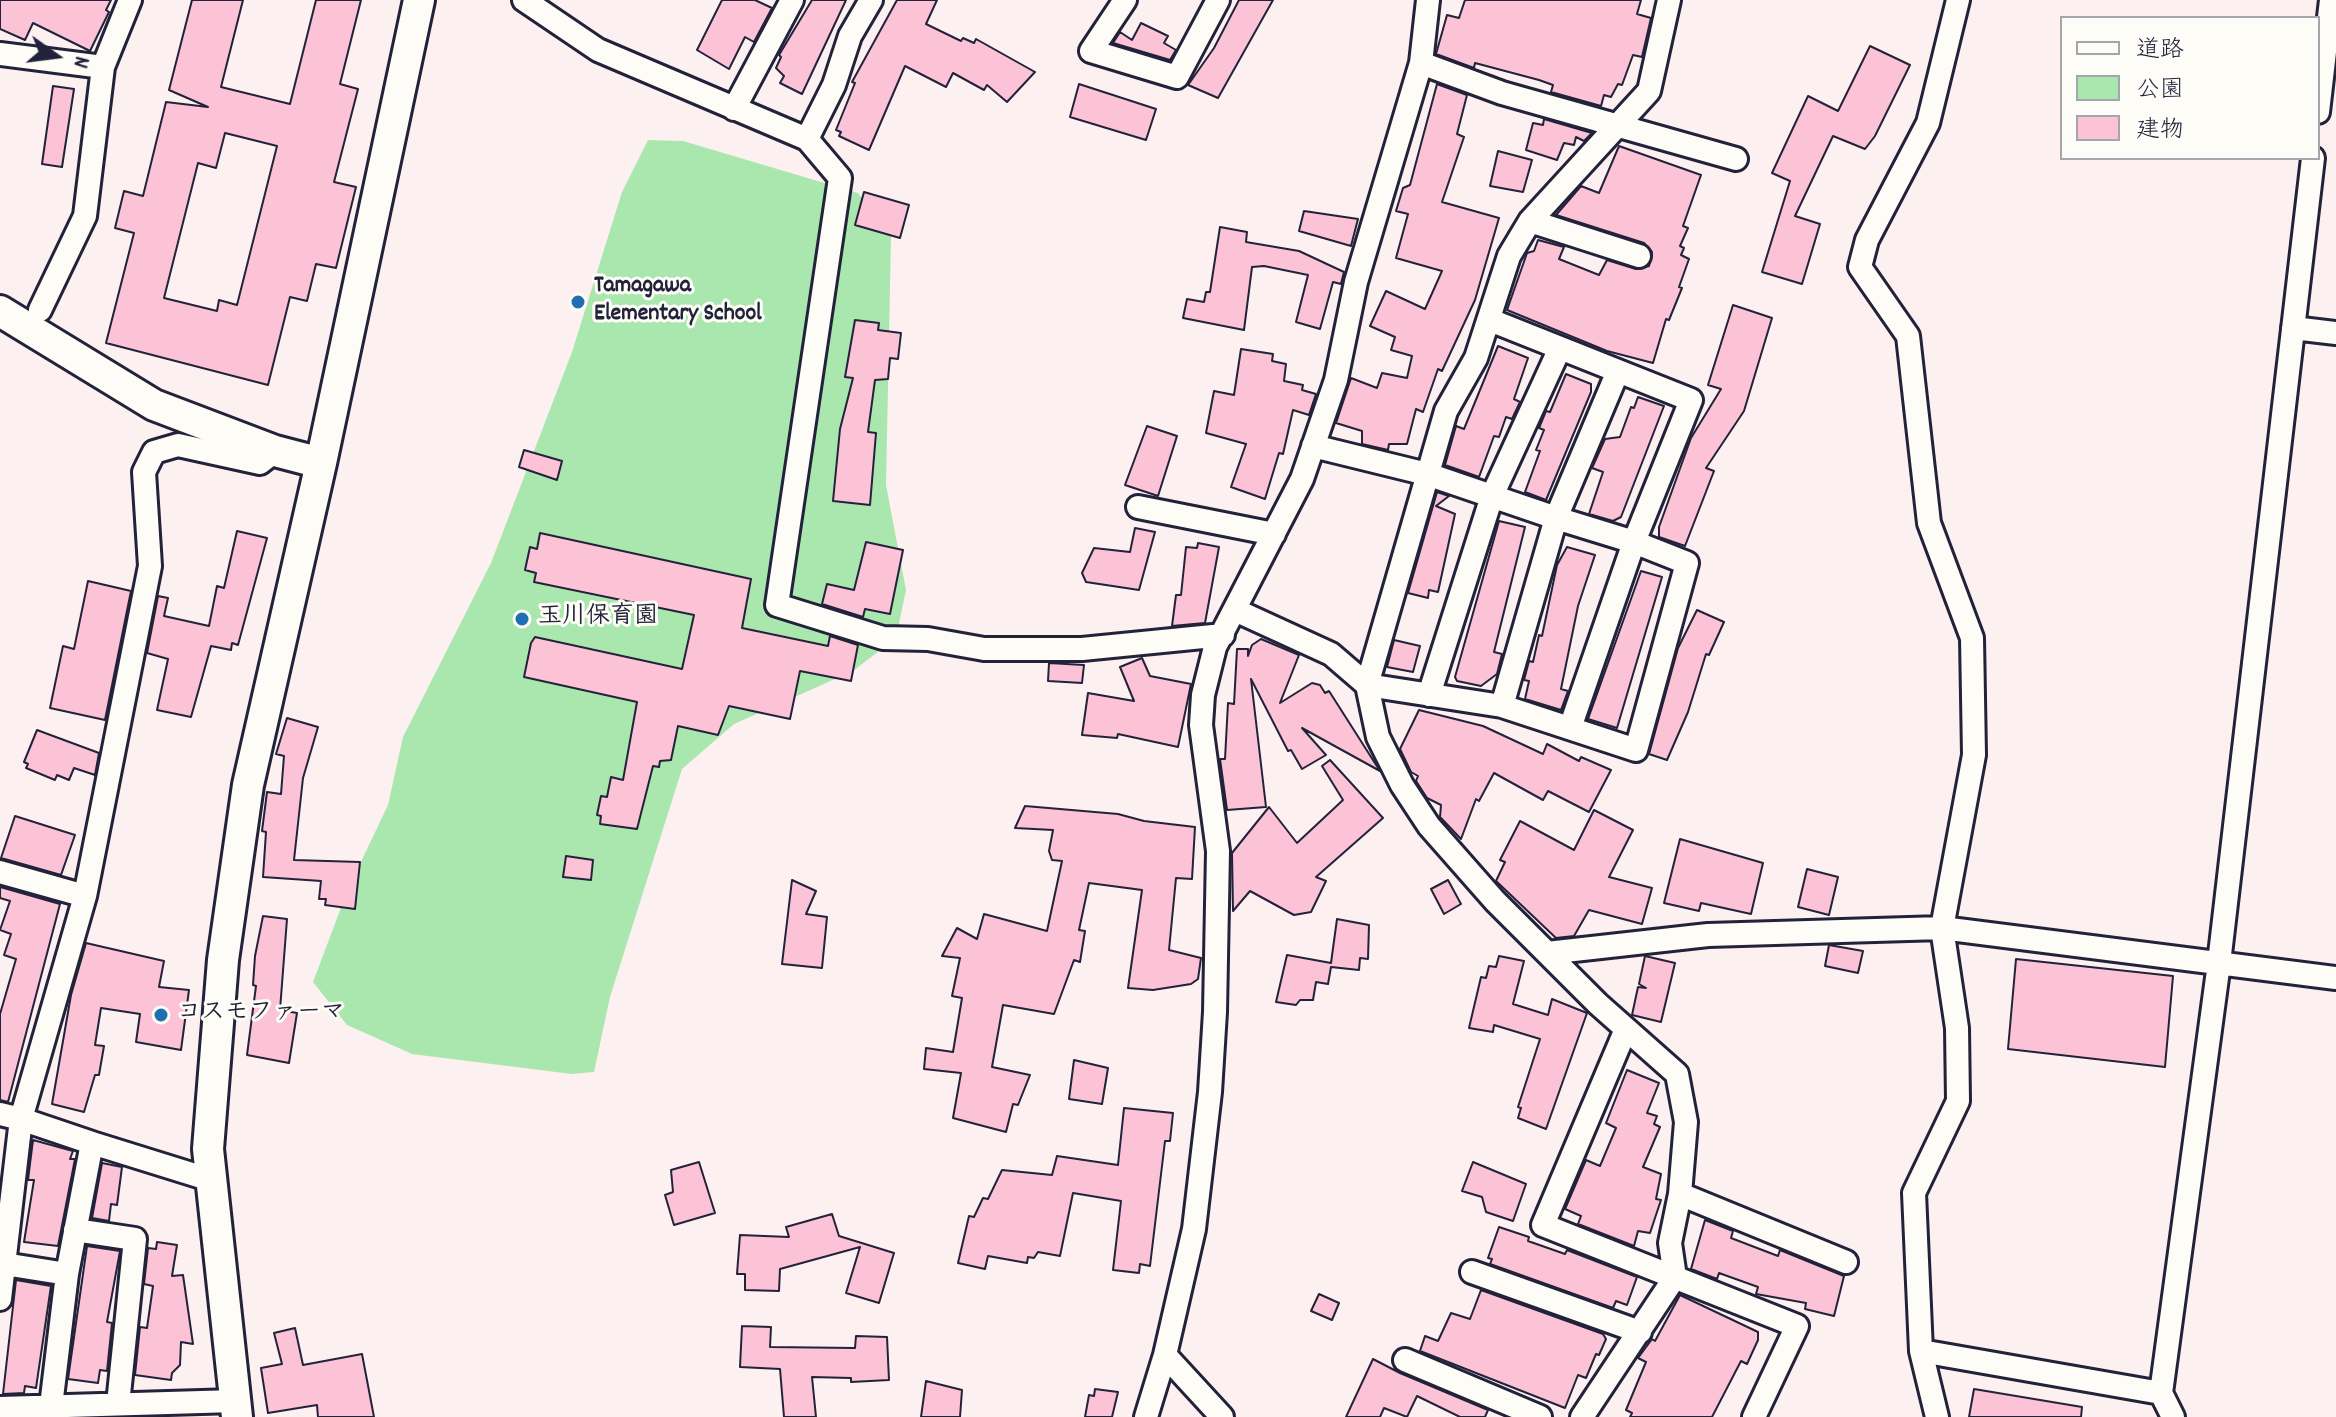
<!DOCTYPE html>
<meta charset="utf-8">
<style>
body{margin:0}
#map{position:relative;width:2336px;height:1417px;overflow:hidden;background:#fdf0f0;font-family:Dekko,"Klee One",sans-serif}
canvas{display:block}
.legend{position:absolute;left:2060px;top:16px;width:260px;height:144px;box-sizing:border-box;background:#fdfcf7;border:2px solid #a5a5ac;margin:0;padding:10px 14px;list-style:none;font-size:24px;color:#22223b}
.legend li{display:flex;align-items:center;gap:16px;height:40px}
.legend b{width:40px;border:2px solid #a5a5ac}
.north{position:absolute;left:16px;top:16px;width:80px;height:80px;-webkit-text-stroke:6px #fdfcf7;paint-order:stroke;rotate:104deg;font-size:22px;font-weight:700;line-height:32px;text-align:center;color:#22223b}
.north::after{content:'';display:block;margin:auto;width:28px;height:36px;background:#22223b;clip-path:polygon(50% 0,100% 100%,50% 72%,0 100%)}
</style>
<div id="map">
<canvas width="2336" height="1417"></canvas>
<ul class="legend">
<li><b style="height:10px;background:#fdfcf7"></b>道路</li>
<li><b style="height:22px;background:#aae7ae"></b>公園</li>
<li><b style="height:22px;background:#fcc2d5"></b>建物</li>
</ul>
<div class="north">N</div>
</div>
<script>
const ctx = document.querySelector('canvas').getContext('2d');
ctx.lineJoin = 'round';
function fillPath(path, color) { ctx.fillStyle = color; ctx.fill(path, 'evenodd'); }
const shape = rows => new Path2D(rows.map(r => 'M' + r).join(''));
function trace(path, color, width, dash) { ctx.strokeStyle = color; ctx.lineWidth = width; ctx.lineCap = dash ? 'butt' : 'round'; ctx.setLineDash(dash || []); ctx.stroke(path); }
function drawText(font, color, halo, rows, align = 'center') {
  ctx.font = font + ' Dekko,"Klee One",sans-serif'; ctx.lineWidth = 6; ctx.setLineDash([]); ctx.textBaseline = 'middle'; ctx.strokeStyle = halo; ctx.fillStyle = color; for (const [text, x, y, turn = 0] of rows) {
    ctx.save(); ctx.translate(x, y); ctx.rotate((+turn || 0) * Math.PI / 180); ctx.textAlign = isNaN(turn) ? turn : align; if (halo) ctx.strokeText(text, 0, 0); ctx.fillText(text, 0, 0); ctx.restore();
  }
}
const green = shape([
 [648,140,683,141,858,193,891,236,886,485,906,590,896,638,853,671,734,724,682,769,610,997,594,1072,572,1074,412,1054,347,1025,313,982,348,889,388,805,403,737,491,563,572,352,622,192]
]);
const building = shape([
 [0,0,111,0,106,10,109,12,90,51,33,23,25,40,0,29,0,0],
 [192,0,243,0,221,87,290,104,316,0,361,0,340,84,358,89,334,182,356,187,336,268,316,264,307,301,290,297,268,385,106,343,134,233,115,228,124,191,143,196,166,102,208,107,169,90,192,0],
 [225,133,277,146,237,305,219,300,217,311,164,298,198,163,216,168,225,133],
 [722,0,755,0,772,8,754,42,745,37,729,69,697,50,722,0],
 [812,0,846,0,802,94,780,83,784,76,776,68,781,57,779,55,812,0],
 [897,0,937,0,926,24,961,41,963,38,974,43,976,39,1035,72,1007,102,987,85,984,90,953,73,946,87,905,66,869,150,839,136,841,132,836,130,855,83,852,82,897,0],
 [1239,0,1273,0,1218,98,1188,85,1214,48,1239,0],
 [1465,0,1641,0,1637,14,1651,18,1642,57,1633,55,1622,85,1618,84,1611,97,1604,95,1601,106,1551,92,1553,85,1539,80,1475,63,1474,68,1436,54,1447,15,1459,18,1465,0],
 [1141,23,1168,36,1164,43,1176,50,1170,60,1113,43,1120,32,1132,40,1141,23],
 [1870,46,1910,65,1875,136,1865,149,1833,136,1795,216,1820,224,1802,284,1762,272,1790,181,1772,173,1808,96,1838,111,1870,46],
 [1079,84,1156,109,1146,140,1070,117,1079,84],
 [1437,84,1467,95,1457,134,1464,137,1442,202,1499,218,1475,300,1442,371,1438,369,1423,412,1416,409,1407,444,1389,444,1388,450,1362,444,1362,431,1336,423,1351,378,1377,388,1382,373,1407,378,1412,356,1391,350,1395,337,1370,326,1386,291,1425,309,1442,271,1396,258,1408,214,1396,211,1403,188,1410,185,1437,84],
 [53,86,74,89,62,167,42,164,53,86],
 [1544,119,1592,133,1584,141,1576,137,1574,145,1564,143,1557,160,1526,150,1533,123,1543,125,1544,119],
 [1619,146,1701,175,1683,226,1688,228,1680,246,1684,248,1681,255,1689,259,1679,287,1682,288,1669,320,1666,319,1653,363,1607,351,1507,310,1527,253,1534,251,1538,240,1564,247,1559,259,1599,275,1607,260,1636,269,1649,266,1652,252,1644,243,1556,215,1581,186,1599,193,1619,146],
 [1498,151,1532,160,1523,192,1490,186,1498,151],
 [864,192,909,205,900,238,855,225,864,192],
 [1304,211,1358,219,1351,246,1299,231,1304,211],
 [1220,227,1247,232,1246,242,1299,251,1344,272,1341,284,1333,282,1320,329,1296,322,1308,275,1264,266,1252,267,1244,330,1183,318,1187,299,1204,302,1206,292,1210,292,1220,227],
 [1733,305,1772,318,1744,411,1706,468,1714,471,1685,546,1659,537,1659,527,1691,438,1721,389,1708,385,1733,305],
 [855,320,879,323,878,330,901,333,898,359,890,358,888,379,875,380,868,432,876,433,870,505,833,501,840,429,853,378,845,377,855,320],
 [1498,346,1528,358,1514,399,1520,402,1512,419,1506,417,1499,437,1494,436,1479,477,1445,465,1456,426,1464,429,1498,346],
 [1241,349,1273,354,1272,361,1286,364,1284,381,1303,385,1302,390,1316,394,1309,415,1293,410,1283,454,1279,453,1265,499,1231,487,1246,444,1206,433,1214,391,1234,395,1241,349],
 [1566,374,1591,384,1591,392,1546,500,1525,492,1540,451,1536,450,1544,430,1539,428,1546,411,1550,412,1566,374],
 [1638,397,1664,406,1621,517,1613,521,1589,514,1603,472,1592,468,1605,439,1620,437,1631,407,1634,408,1638,397],
 [1147,426,1177,436,1158,496,1125,485,1147,426],
 [524,450,562,461,557,480,519,467,524,450],
 [1437,492,1449,496,1436,506,1455,514,1438,592,1429,590,1428,598,1408,593,1437,492],
 [1499,521,1525,527,1494,652,1502,654,1497,674,1481,686,1457,681,1455,677,1499,521],
 [1135,528,1155,532,1139,590,1086,582,1082,573,1094,548,1130,552,1135,528],
 [237,531,267,538,238,645,232,643,231,650,211,646,191,717,157,710,168,659,147,653,158,596,168,598,164,616,209,626,217,586,224,588,237,531],
 [540,533,751,579,742,628,828,646,830,636,858,645,851,681,800,671,790,719,729,706,718,735,678,726,671,760,660,761,659,767,653,766,637,829,600,824,601,816,597,815,601,796,607,797,611,777,623,780,637,702,524,677,531,643,535,637,682,669,694,615,534,582,536,573,525,570,530,547,537,549,540,533],
 [866,542,903,550,890,614,865,609,863,617,822,604,827,584,854,590,866,542],
 [1198,543,1219,547,1205,623,1172,626,1176,595,1181,595,1186,547,1197,548,1198,543],
 [1567,547,1595,555,1578,606,1561,689,1568,691,1561,710,1525,699,1529,681,1524,680,1529,661,1533,662,1539,635,1542,636,1557,565,1567,547],
 [1641,571,1662,577,1617,728,1588,719,1641,571],
 [88,581,131,591,105,720,50,708,63,646,74,649,88,581],
 [1697,610,1724,622,1709,655,1706,654,1688,712,1667,760,1649,754,1678,648,1697,610],
 [1261,639,1299,655,1280,703,1312,683,1320,685,1325,693,1329,691,1380,771,1302,728,1326,755,1302,769,1291,750,1288,751,1251,679,1266,807,1227,810,1220,759,1225,759,1228,703,1234,704,1237,649,1248,649,1248,656,1252,645,1261,639],
 [1394,640,1420,646,1413,672,1387,667,1394,640],
 [1142,658,1150,676,1191,684,1178,747,1118,734,1117,738,1082,735,1088,693,1134,701,1120,667,1142,658],
 [1049,663,1084,665,1082,683,1048,681,1049,663],
 [1419,710,1483,726,1543,754,1547,744,1579,761,1581,757,1611,770,1589,812,1548,791,1543,800,1494,773,1479,801,1476,799,1461,839,1440,817,1441,805,1427,798,1416,781,1418,776,1411,772,1400,749,1419,710],
 [287,718,318,727,303,778,294,860,360,862,355,909,325,905,326,899,319,899,321,881,263,877,266,832,262,831,267,792,281,794,284,756,276,754,287,718],
 [37,730,99,753,95,775,74,768,69,780,57,775,55,780,26,768,28,764,24,762,37,730],
 [1330,760,1383,818,1316,877,1326,881,1311,912,1294,915,1250,891,1233,911,1232,853,1269,807,1297,843,1343,800,1322,766,1330,760],
 [1025,806,1118,814,1144,821,1195,827,1192,879,1176,878,1169,950,1201,958,1198,979,1191,984,1153,990,1128,988,1142,890,1089,883,1079,930,1085,931,1080,962,1074,960,1054,1014,1003,1005,992,1067,1030,1075,1018,1105,1013,1104,1006,1132,953,1118,961,1073,924,1069,926,1048,953,1052,962,998,952,996,960,958,942,956,957,928,977,939,984,914,1047,931,1062,861,1052,860,1049,851,1053,830,1015,828,1025,806],
 [1594,810,1633,830,1609,877,1652,888,1642,924,1589,910,1574,936,1556,938,1496,881,1505,862,1500,860,1520,821,1574,850,1594,810],
 [15,816,75,835,61,875,1,858,15,816],
 [1680,839,1763,863,1751,914,1701,903,1699,911,1664,903,1680,839],
 [566,856,593,860,591,880,563,877,566,856],
 [1807,869,1838,877,1829,915,1798,907,1807,869],
 [792,880,816,891,806,914,827,917,822,968,782,964,792,880],
 [1448,880,1461,904,1444,914,1431,889,1448,880],
 [0,887,60,904,8,1102,0,1100,0,1014,16,959,4,955,11,934,0,930,10,901,0,898,0,887],
 [263,916,287,919,280,1010,297,1013,289,1063,247,1055,256,986,253,985,255,956,263,916],
 [1337,919,1369,925,1368,959,1360,958,1359,970,1331,967,1328,984,1316,982,1313,1000,1300,1000,1296,1005,1276,1002,1287,955,1331,963,1337,919],
 [86,943,164,961,159,987,189,990,181,1050,136,1042,140,1014,101,1008,95,1045,104,1046,99,1075,95,1075,84,1112,52,1104,71,995,86,943],
 [1829,945,1863,951,1858,973,1825,966,1829,945],
 [1499,956,1524,961,1513,1004,1548,1015,1552,999,1587,1013,1546,1129,1518,1118,1521,1108,1518,1107,1540,1039,1494,1025,1493,1032,1469,1028,1481,977,1486,978,1489,966,1496,967,1499,956],
 [1645,956,1675,963,1661,1022,1632,1015,1638,987,1646,988,1639,984,1645,956],
 [2016,959,2173,976,2165,1067,2008,1049,2016,959],
 [1074,1060,1108,1068,1102,1104,1069,1099,1074,1060],
 [1627,1070,1659,1083,1647,1113,1657,1116,1654,1124,1660,1127,1643,1167,1661,1174,1656,1199,1661,1200,1650,1233,1638,1231,1634,1246,1578,1224,1581,1216,1565,1209,1586,1160,1600,1166,1616,1128,1606,1123,1627,1070],
 [1124,1108,1173,1113,1170,1141,1165,1141,1150,1266,1140,1264,1139,1273,1113,1270,1121,1201,1073,1193,1060,1256,1038,1252,1034,1258,1028,1257,1027,1263,988,1256,985,1269,958,1263,969,1216,974,1217,983,1198,988,1199,1002,1170,1052,1175,1057,1156,1118,1165,1124,1108],
 [33,1140,73,1151,70,1159,75,1159,58,1246,24,1242,34,1180,28,1180,33,1140],
 [699,1162,715,1213,674,1225,665,1195,673,1192,671,1170,699,1162],
 [1473,1162,1526,1184,1513,1221,1486,1212,1482,1197,1462,1191,1473,1162],
 [102,1163,122,1167,117,1205,111,1204,109,1221,92,1218,102,1163],
 [832,1214,839,1236,894,1253,879,1303,846,1293,860,1247,780,1269,779,1291,745,1290,745,1274,737,1274,740,1235,789,1237,786,1227,832,1214],
 [1705,1220,1733,1231,1731,1238,1778,1256,1780,1250,1844,1276,1834,1316,1805,1309,1806,1303,1756,1294,1758,1287,1719,1273,1717,1279,1691,1269,1705,1220],
 [1499,1227,1529,1237,1528,1241,1565,1254,1567,1250,1637,1277,1627,1305,1616,1301,1613,1308,1490,1264,1492,1259,1488,1258,1499,1227],
 [157,1242,177,1245,172,1276,183,1275,193,1344,181,1342,180,1365,172,1373,171,1380,135,1375,140,1327,147,1328,153,1286,144,1284,148,1248,156,1249,157,1242],
 [87,1246,120,1251,107,1322,112,1323,107,1371,100,1370,98,1383,68,1379,87,1246],
 [16,1280,51,1286,36,1388,25,1386,24,1393,3,1394,16,1280],
 [1481,1290,1603,1334,1606,1339,1599,1355,1596,1354,1586,1378,1578,1375,1565,1408,1420,1351,1425,1336,1438,1341,1451,1313,1470,1319,1481,1290],
 [1319,1294,1339,1303,1332,1320,1311,1311,1319,1294],
 [1680,1295,1758,1332,1758,1340,1747,1364,1741,1361,1712,1417,1630,1417,1632,1413,1626,1410,1646,1362,1638,1358,1652,1339,1655,1341,1680,1295],
 [742,1326,771,1327,770,1347,855,1348,856,1336,887,1337,889,1380,851,1382,851,1378,812,1377,816,1417,784,1417,780,1369,740,1367,742,1326],
 [295,1328,303,1365,362,1354,374,1417,318,1417,317,1405,268,1413,261,1368,282,1364,274,1333,295,1328],
 [1373,1359,1400,1373,1488,1410,1485,1417,1460,1417,1417,1396,1407,1417,1384,1408,1380,1417,1346,1417,1373,1359],
 [926,1381,962,1390,960,1417,921,1417,926,1381],
 [1095,1389,1118,1392,1112,1417,1085,1417,1089,1395,1094,1396,1095,1389],
 [1974,1389,2082,1407,2081,1417,1969,1417,1974,1389]
]);
const street = shape([
 [524,0,598,50,807,139,840,178,777,605,883,638,928,639,984,649,1082,649,1223,635],
 [1125,0,1091,51,1177,77,1218,0],
 [1669,0,1649,91,1530,221,1509,256,1476,358,1446,411,1367,685,1378,737,1402,785,1429,826,1495,901,1598,1004,1677,1074,1686,1122,1680,1194,1846,1262],
 [1958,0,1928,123,1867,240,1860,267,1908,336,1929,523,1972,638,1974,755,1942,928,1957,1028,1958,1101,1914,1193,1921,1351,2161,1393],
 [0,54,103,67],
 [1421,63,1502,93,1736,159],
 [734,109,792,0],
 [2318,112,2331,0],
 [807,139,834,85,850,36,871,0],
 [1530,221,1639,256],
 [40,310,85,216,103,67,130,0],
 [1490,320,1618,371],
 [2293,328,2336,333],
 [1313,446,1427,474,1556,518,1634,542,1687,563,1636,750,1502,706,1556,518,1618,371,1691,400,1634,542,1570,728],
 [1138,507,1274,534],
 [1235,610,1331,654,1367,685,1502,706],
 [1429,695,1492,496,1560,348],
 [0,872,85,896],
 [1547,953,1708,935,1942,928,2336,978],
 [1626,1029,1543,1225,1797,1326,1754,1417],
 [0,1114,21,1119,85,896,150,566,144,472,154,452,178,445,260,463,275,451],
 [75,1230,135,1239,118,1404],
 [4,1264,67,1274],
 [1472,1272,1640,1332],
 [0,1299,21,1119,92,1143],
 [1921,1351,1937,1417],
 [1165,1355,1222,1417],
 [1405,1360,1540,1417],
 [51,1406,67,1274,92,1143,211,1180],
 [0,1408,235,1401],
 [1146,1417,1165,1355,1194,1229,1210,1092,1215,1012,1218,851,1201,725,1203,695,1215,647,1302,479,1336,380,1356,282,1421,63,1428,0],
 [1582,1417,1675,1277,1670,1243,1680,1194],
 [2173,1417,2161,1393,2219,963,2313,158]
]);
const secondary = shape([
 [0,311,154,405,275,451,321,463],
 [237,1417,208,1149,223,960,248,785,321,463,419,0]
]);
const markers = [
 [578,302,8,"#1f6fb2"],
 [522,619,8,"#1f6fb2"],
 [161,1015,8,"#1f6fb2"]
];
const poiNames = [
 ["Tamagawa",594,288],
 ["Elementary School",594,316],
 ["玉川保育園",538,619],
 ["コスモファーマ",177,1015]
];
fillPath(green, '#aae7ae');
fillPath(building, '#fcc2d5');
trace(building, '#22223b', 2);
trace(street, '#22223b', 28);
trace(secondary, '#22223b', 36);
trace(street, '#fdfcf7', 22);
trace(secondary, '#fdfcf7', 30);
for (const [x, y, r, color] of markers) { const dot = new Path2D(); dot.arc(x, y, r, 0, 2 * Math.PI); ctx.fillStyle = color; ctx.fill(dot); trace(dot, '#fdfcf7', 3); }
drawText('bold 24px', '#22223b', '#fdfcf7', poiNames, 'left');
</script>
